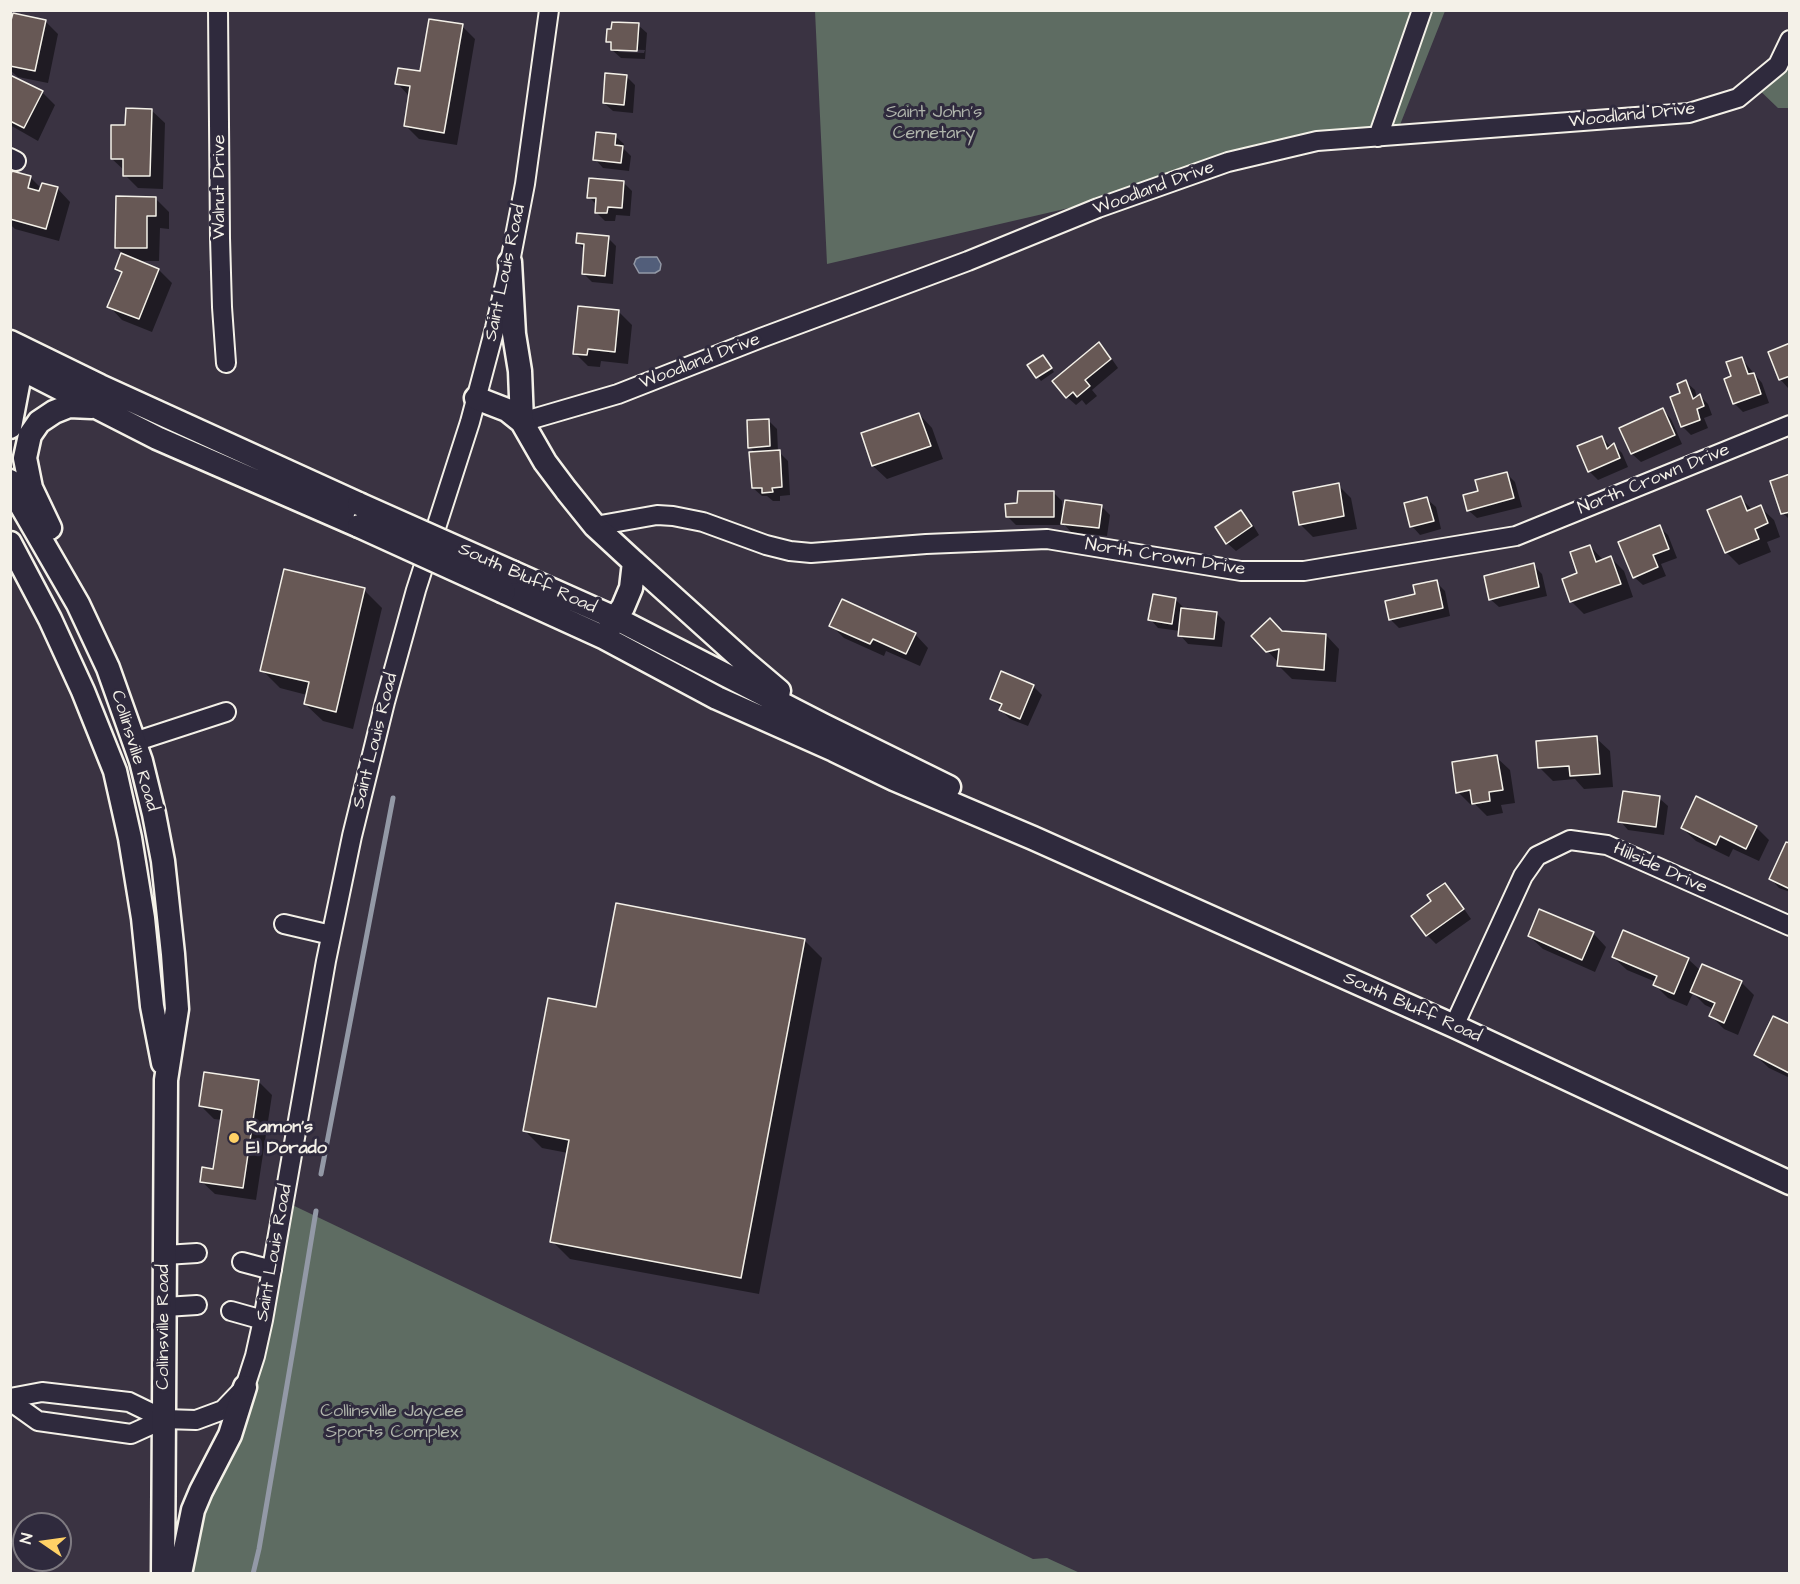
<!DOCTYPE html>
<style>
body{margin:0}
#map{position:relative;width:1800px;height:1584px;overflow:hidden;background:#3a3342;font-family:"Architects Daughter",sans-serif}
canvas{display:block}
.frame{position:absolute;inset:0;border:12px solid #f4f1e8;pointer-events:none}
.north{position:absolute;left:12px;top:1512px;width:60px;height:60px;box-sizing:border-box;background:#2f2a3d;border:2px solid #7e7a81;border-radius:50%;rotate:283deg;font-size:16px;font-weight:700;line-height:24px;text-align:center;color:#f4f1e8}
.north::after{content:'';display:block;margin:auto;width:21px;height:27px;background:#ffd166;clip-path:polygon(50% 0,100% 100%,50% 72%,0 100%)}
</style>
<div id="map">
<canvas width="1800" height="1584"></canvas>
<div class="frame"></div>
<div class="north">N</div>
</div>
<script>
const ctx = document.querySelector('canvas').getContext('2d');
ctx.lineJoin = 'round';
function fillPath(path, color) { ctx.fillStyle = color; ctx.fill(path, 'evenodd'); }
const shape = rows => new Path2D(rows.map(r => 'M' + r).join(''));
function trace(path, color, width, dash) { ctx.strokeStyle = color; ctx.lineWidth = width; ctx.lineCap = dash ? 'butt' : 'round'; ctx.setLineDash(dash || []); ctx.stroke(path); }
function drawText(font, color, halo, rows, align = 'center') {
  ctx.font = font + ' "Architects Daughter",sans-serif'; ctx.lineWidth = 6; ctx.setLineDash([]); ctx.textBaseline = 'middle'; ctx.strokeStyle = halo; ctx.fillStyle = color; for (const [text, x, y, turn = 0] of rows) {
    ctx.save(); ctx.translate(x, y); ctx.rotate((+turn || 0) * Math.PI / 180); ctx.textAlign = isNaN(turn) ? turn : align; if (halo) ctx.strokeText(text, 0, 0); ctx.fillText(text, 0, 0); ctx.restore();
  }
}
const green = shape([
 [815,11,1445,11,1396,135,1282,150,1151,189,827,264],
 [1789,40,1789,108,1778,108,1754,85],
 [284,1201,1033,1559,1047,1558,1080,1573,183,1574,230,1435]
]);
const water = shape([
 [640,257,657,257,661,264,660,270,655,273,639,273,634,264,636,259,640,257]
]);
const shadow = shape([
 [45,21,58,34,48,83,18,77,10,70,10,32],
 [638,25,647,33,645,59,621,58,612,50,612,46,608,41],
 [616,49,645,50,644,53,619,52],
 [462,26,475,39,457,145,419,139,405,125,410,97,397,83,422,73],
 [10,76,42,92,55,105,38,141,10,125],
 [626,76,635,85,633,113,613,111,604,103],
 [151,110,165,123,163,189,138,188,125,175,125,171,112,159,127,126],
 [615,136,624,144,624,149,631,156,629,171,603,168,595,159],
 [30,177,42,189,57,188,70,202,59,241,15,229,10,224,10,183],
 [623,182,632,191,630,216,616,215,615,221,605,221,596,212,597,205,589,197],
 [155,198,169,212,169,229,160,228,159,261,137,261,159,270,172,283,152,332,122,320,109,306,122,274,117,268,123,254,117,248],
 [608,238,616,246,613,284,592,282,583,273,585,250,578,243],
 [619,312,632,325,628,364,601,361,600,367,588,366,575,353],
 [1099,344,1107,352,1118,368,1092,390,1097,396,1086,405,1082,400,1076,405,1067,397],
 [1790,345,1790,388,1788,388,1780,379],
 [1043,357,1054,372,1041,381,1029,366],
 [1741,358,1762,383,1769,403,1743,412,1734,403,1733,377],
 [1686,382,1695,390,1697,398,1700,396,1708,404,1712,415,1704,418,1708,428,1691,435,1682,426,1682,394],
 [1663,410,1671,419,1682,444,1641,462,1632,454,1621,429],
 [919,414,932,428,943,459,887,479,873,466,863,434],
 [768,420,777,429,778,451,788,461,790,495,780,496,780,501,773,501,767,496,762,496,753,488,756,453,749,447],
 [1601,437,1611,447,1614,445,1622,453,1628,467,1598,480,1589,471,1579,447],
 [1507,474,1515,482,1522,507,1477,518,1468,510,1480,492],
 [1790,476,1790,520,1783,513],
 [1338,485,1351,498,1357,529,1313,537,1300,524],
 [1053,492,1062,501,1062,518,1101,506,1110,515,1107,536,1071,532,1062,522,1062,525,1016,525,1007,516],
 [1740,498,1753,510,1760,507,1774,520,1780,537,1767,542,1771,552,1739,565,1726,552],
 [1427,499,1436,507,1441,529,1420,535,1412,526],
 [1241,512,1250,520,1259,535,1236,551,1227,543],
 [1659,527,1668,535,1677,558,1661,564,1666,576,1643,585,1634,577],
 [1590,546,1604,561,1611,558,1624,571,1633,597,1584,614,1571,601,1579,574],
 [1533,565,1542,574,1547,596,1499,607,1490,599],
 [1436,582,1445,591,1450,616,1399,628,1390,619],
 [364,590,382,608,353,729,323,721,305,704,307,695,280,688,262,670],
 [1175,599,1184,608,1184,610,1216,613,1225,622,1222,647,1188,644,1180,635,1180,631,1158,628,1150,619],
 [831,625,915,634,928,648,920,666,886,651,884,656,844,638],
 [1282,632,1326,635,1339,649,1336,682,1292,679,1279,666,1279,663,1253,636],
 [1033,686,1042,695,1028,726,1010,719,1001,710,1002,708,991,698],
 [1596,738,1610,751,1613,787,1584,789,1575,779,1553,781,1540,768],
 [1496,757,1510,770,1515,803,1501,805,1503,813,1487,816,1475,804,1471,805,1458,792],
 [1659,798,1668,806,1664,835,1628,830,1620,821],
 [1756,827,1769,840,1759,861,1733,849,1729,857,1696,841,1682,828],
 [1790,845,1790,892,1779,888,1771,879],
 [1444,885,1453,893,1471,919,1436,944,1427,935,1414,916,1433,902],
 [1593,933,1606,947,1595,972,1543,949,1529,936],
 [804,940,822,958,759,1294,570,1259,552,1241,568,1153,542,1148,524,1130,597,1009],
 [1613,957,1688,959,1701,971,1741,982,1754,995,1738,1035,1724,1029,1711,1016,1714,1009,1705,1005,1693,993,1687,1006,1668,998,1655,985,1656,982,1627,970],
 [1790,1026,1790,1078,1769,1068,1755,1055],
 [259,1082,272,1095,256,1200,215,1194,201,1181,214,1171,222,1120,214,1119,201,1106]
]);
const stream = shape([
 [321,1174,393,798],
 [253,1574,259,1549,294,1344,316,1211]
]);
const building = shape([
 [13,13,46,20,35,71,10,66,10,24,13,13],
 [429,19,463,24,444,133,404,126,410,86,395,84,398,68,420,71,429,19],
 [612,22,639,23,637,51,611,50,611,42,606,42,607,29,611,29,612,22],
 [605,73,627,75,624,105,603,103,605,73],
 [10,75,43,91,24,128,10,121,10,75],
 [126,108,152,109,150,176,123,176,123,159,111,159,111,125,125,125,126,108],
 [596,132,616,134,615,145,623,146,621,163,593,160,596,132],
 [12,171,31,176,28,188,39,191,42,183,58,187,46,229,10,219,10,178,12,171],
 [589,178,624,181,622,208,608,207,607,213,595,213,596,198,587,198,589,178],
 [116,196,156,197,156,216,147,216,147,248,115,248,116,196],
 [577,233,609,236,605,276,582,274,584,244,576,243,577,233],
 [121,253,159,269,139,319,107,307,122,272,115,269,121,253],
 [578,306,619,310,615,352,588,349,587,355,573,354,578,306],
 [1099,342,1111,359,1085,380,1090,386,1077,397,1073,392,1066,398,1052,381,1099,342],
 [1790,343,1790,376,1779,380,1768,352,1790,343],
 [1043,355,1052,368,1036,378,1027,365,1043,355],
 [1742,357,1748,374,1754,373,1761,394,1733,404,1724,379,1731,376,1726,362,1742,357],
 [1686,380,1693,399,1700,394,1704,406,1697,409,1700,420,1681,427,1670,397,1680,393,1677,384,1686,380],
 [1663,408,1675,435,1631,454,1619,428,1663,408],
 [919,413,931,446,872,466,861,433,919,413],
 [769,419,770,446,748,448,747,420,769,419],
 [1602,436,1607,449,1614,443,1620,458,1588,472,1577,446,1602,436],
 [780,450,782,487,772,488,773,492,762,493,762,488,752,488,749,452,780,450],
 [1507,472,1514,498,1467,511,1463,495,1478,491,1475,480,1507,472],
 [1790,474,1790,512,1781,514,1770,481,1790,474],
 [1339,483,1344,516,1299,525,1293,492,1339,483],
 [1018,491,1054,491,1054,517,1006,517,1005,504,1017,503,1018,491],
 [1741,496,1747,511,1761,505,1768,523,1755,529,1759,539,1725,553,1707,510,1741,496],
 [1427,497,1434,521,1410,527,1404,503,1427,497],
 [1065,500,1102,505,1099,528,1061,524,1065,500],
 [1241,510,1252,526,1226,544,1215,527,1241,510],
 [1660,525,1669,549,1653,555,1658,567,1633,578,1618,542,1660,525],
 [1590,545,1596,562,1611,556,1621,584,1570,602,1562,579,1577,573,1570,552,1590,545],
 [1534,563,1539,587,1489,600,1484,576,1534,563],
 [284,569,365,588,336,712,304,704,309,682,260,671,284,569],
 [1437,580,1443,608,1389,620,1385,601,1415,594,1413,585,1437,580],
 [1153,594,1176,598,1172,624,1148,620,1153,594],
 [842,599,916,633,906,654,873,639,870,644,829,626,842,599],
 [1181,608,1217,612,1214,639,1178,636,1181,608],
 [1270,618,1282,631,1326,634,1324,670,1277,666,1279,649,1266,652,1251,636,1270,618],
 [1001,671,1034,685,1020,719,999,710,1002,704,990,699,1001,671],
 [1597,736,1600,774,1570,776,1569,766,1538,768,1536,741,1597,736],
 [1497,755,1503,790,1489,792,1490,801,1472,804,1470,790,1456,793,1452,762,1497,755],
 [1623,791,1660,796,1656,827,1618,822,1623,791],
 [1696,796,1757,826,1746,849,1720,836,1716,845,1681,828,1696,796],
 [1786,842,1790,843,1790,889,1769,879,1786,842],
 [1445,883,1464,909,1426,936,1411,916,1431,901,1427,895,1445,883],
 [616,903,805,939,741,1278,550,1242,569,1140,523,1131,548,998,596,1007,616,903],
 [1539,909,1594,932,1582,960,1528,936,1539,909],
 [1623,930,1689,958,1674,994,1653,985,1657,976,1612,957,1623,930],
 [1702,964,1742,981,1724,1023,1709,1016,1715,1003,1690,992,1702,964],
 [1773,1016,1790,1024,1789,1073,1754,1055,1773,1016],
 [204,1072,259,1080,243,1188,200,1182,202,1167,213,1169,222,1110,199,1106,204,1072]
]);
const minor = shape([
 [218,10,220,238,222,307,226,363],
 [1378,137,1422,10],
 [10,158,16,161],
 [522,422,618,394,761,338,968,261,1098,208,1228,162,1317,141,1689,113,1738,98,1778,65,1790,40],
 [595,526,657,515,673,516,703,522,766,545,790,551,811,553,926,544,1047,539,1241,571,1304,571,1516,536,1790,425],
 [134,742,226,712],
 [284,924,331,935],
 [1454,1026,1523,876,1537,856,1570,840,1607,845,1790,926],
 [165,1255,197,1253],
 [242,1262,272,1270],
 [165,1307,197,1305],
 [231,1311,263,1320],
 [10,1398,42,1392,129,1402,164,1419],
 [10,1401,38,1421,131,1434,164,1419,196,1420,223,1410,245,1387,255,1356,263,1320,326,961,352,836,385,702,416,590,470,422,495,328,510,262,525,184,549,10]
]);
const major = shape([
 [510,262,514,334,520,371,522,422],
 [10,342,100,386,359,504],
 [10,363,157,438,359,526],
 [476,398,507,410,522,422,545,462,566,490,595,526,634,562,631,588,623,607,615,618,608,631],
 [10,427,21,369,28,356],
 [10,481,14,493,78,604,108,668,141,761,154,814,163,861,173,954,177,1009,166,1080,163,1574],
 [50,528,31,488,25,458,30,435,39,422,54,412,69,406,92,407],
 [10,543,50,619,83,691,115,771,130,838,143,918,152,1006,163,1063],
 [634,562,746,663,779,691],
 [514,573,615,618,823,725,949,787],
 [504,592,605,638,717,698,834,750,894,779,1033,838,1454,1026,1790,1183],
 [180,1574,193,1510,201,1491,230,1435,245,1387]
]);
const majorBridge = shape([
 [359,504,514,573],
 [359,526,504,592]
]);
const markers = [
 [234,1138,6,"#ffd166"]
];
const parkNames = [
 ["Saint John's",934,113],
 ["Cemetary",934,134],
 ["Collinsville Jaycee",392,1412],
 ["Sports Complex",392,1433]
];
const streetNames = [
 ["Woodland Drive",1632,116,-6],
 ["Walnut Drive",220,187,-90],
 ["Woodland Drive",1154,189,-20],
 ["Saint Louis Road",506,273,-78],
 ["Woodland Drive",700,362,-21],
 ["North Crown Drive",1654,480,-22],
 ["North Crown Drive",1165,558,9],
 ["South Bluff Road",527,579,24],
 ["Saint Louis Road",376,741,-76],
 ["Collinsville Road",134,751,73],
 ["Hillside Drive",1660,869,24],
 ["South Bluff Road",1412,1008,24],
 ["Saint Louis Road",275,1253,-80],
 ["Collinsville Road",164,1327,-90]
];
const poiNames = [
 ["Ramon's",246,1128],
 ["El Dorado",246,1149]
];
fillPath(green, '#5e6c62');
fillPath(water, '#525e7a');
trace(water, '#9399a6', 1.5);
fillPath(shadow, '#0007');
trace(stream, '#9399a6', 5);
fillPath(building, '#675855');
trace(building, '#f4f1e8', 1.5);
trace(minor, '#f4f1e8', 22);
trace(major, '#f4f1e8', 27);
trace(minor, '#2f2a3d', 18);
trace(major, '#2f2a3d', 22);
trace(majorBridge, '#f4f1e8', 27, []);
trace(majorBridge, '#2f2a3d', 22);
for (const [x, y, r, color] of markers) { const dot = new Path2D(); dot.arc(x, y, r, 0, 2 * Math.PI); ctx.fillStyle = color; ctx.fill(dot); trace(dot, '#2f2a3d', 2); }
drawText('18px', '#b0b5ac', '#2f2a3d', parkNames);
drawText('18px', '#f4f1e8', '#2f2a3d', streetNames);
drawText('bold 18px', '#f4f1e8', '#2f2a3d', poiNames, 'left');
</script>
